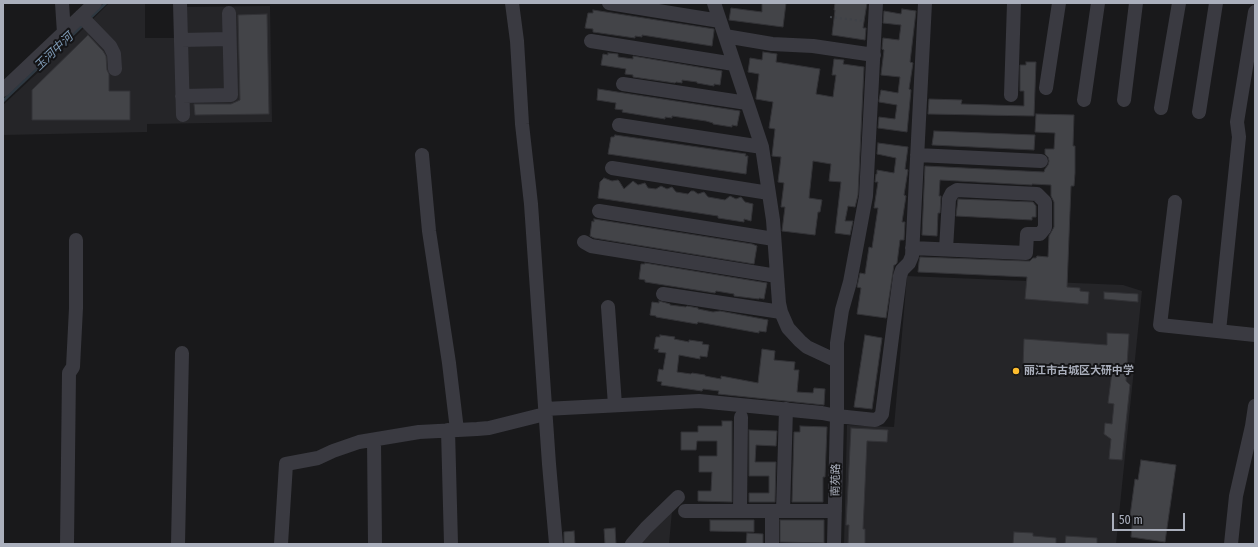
<!DOCTYPE html>
<meta charset="utf-8">
<style>
body{margin:0}
#map{position:relative;width:1258px;height:547px;overflow:hidden;background:#19191b;font-family:"Fira Sans Condensed",sans-serif}
canvas{display:block}
.frame{position:absolute;inset:0;border:4px solid #aaafbc;pointer-events:none}
.scale{position:absolute;left:1112px;top:513px;width:73px;height:18px;box-sizing:border-box;border:2px solid #aaafbc;border-top:0;padding-left:5px;font-size:12px;line-height:14px;white-space:nowrap;color:#aaafbc;-webkit-text-stroke:3px #141416;paint-order:stroke}
</style>
<div id="map">
<canvas width="1258" height="547"></canvas>
<div class="frame"></div>
<div class="scale">50 m</div>
</div>
<script>
const ctx = document.querySelector('canvas').getContext('2d');
ctx.lineJoin = 'round';
function fillPath(path, color) { ctx.fillStyle = color; ctx.fill(path, 'evenodd'); }
const shape = rows => new Path2D(rows.map(r => 'M' + r).join(''));
function trace(path, color, width, dash) { ctx.strokeStyle = color; ctx.lineWidth = width; ctx.lineCap = dash ? 'butt' : 'round'; ctx.setLineDash(dash || []); ctx.stroke(path); }
function drawText(font, color, halo, rows, align = 'center') {
  ctx.font = font + ' "Fira Sans Condensed","Noto Sans SC",sans-serif'; ctx.lineWidth = 4; ctx.setLineDash([]); ctx.textBaseline = 'middle'; ctx.strokeStyle = halo; ctx.fillStyle = color; for (const [text, x, y, turn = 0] of rows) {
    ctx.save(); ctx.translate(x, y); ctx.rotate((+turn || 0) * Math.PI / 180); ctx.textAlign = isNaN(turn) ? turn : align; if (halo) ctx.strokeText(text, 0, 0); ctx.fillText(text, 0, 0); ctx.restore();
  }
}
const built = shape([
 [109,3,145,3,145,38,177,38,177,7,270,6,272,122,147,124,147,132,3,135,3,105,63,49],
 [907,276,1123,285,1142,291,1116,544,844,544,847,425,894,427],
 [672,511,669,544,639,544]
]);
const stream = shape([
 [88,20,106,3],
 [3,101,83,25]
]);
const building = shape([
 [762,3,786,3,783,27,729,20,731,8,762,12,762,3],
 [835,3,867,3,863,28,866,28,865,40,832,35,835,10,834,10,835,3],
 [902,9,916,11,910,62,913,63,909,89,911,90,907,132,878,128,879,117,895,119,897,105,879,102,879,100,881,90,898,93,900,77,881,75,884,50,882,49,883,38,899,40,901,25,883,23,884,11,901,14,902,9],
 [593,10,714,29,714,31,712,46,642,35,642,37,635,36,635,38,593,32,593,29,585,28,588,13,593,13,593,10],
 [267,14,269,114,195,115,194,104,231,104,240,100,238,15,267,14],
 [88,35,103,51,106,56,107,70,109,74,109,91,130,91,130,120,32,120,32,90,88,35],
 [763,52,777,54,776,62,820,69,816,94,833,97,836,75,832,75,834,59,844,60,843,64,864,67,858,195,855,207,848,206,845,221,853,221,850,235,835,233,841,182,829,181,831,164,813,161,809,198,822,200,820,212,818,212,815,235,782,231,785,207,781,207,784,183,778,182,781,157,772,156,775,129,769,128,773,102,756,99,759,74,748,72,750,58,762,60,763,52],
 [608,53,618,54,618,57,633,59,633,56,722,71,720,85,714,84,714,86,697,83,697,82,682,80,682,83,676,82,675,83,633,77,633,75,625,74,626,69,601,65,603,54,608,55,608,53],
 [1026,62,1036,62,1034,116,928,114,929,99,962,100,961,104,1024,106,1024,91,1020,91,1020,65,1026,65,1026,62],
 [598,89,740,111,737,126,732,125,732,127,713,124,713,123,706,121,672,116,672,118,665,117,665,119,622,112,623,110,615,109,616,103,597,100,598,89],
 [1036,114,1074,115,1073,146,1075,146,1075,173,1074,186,1071,186,1067,287,1080,288,1080,291,1089,292,1088,304,1025,299,1027,277,918,272,919,262,920,257,1026,261,1030,261,1033,258,1036,258,1037,256,1048,257,1049,236,1054,227,1054,202,1051,196,1051,185,1032,184,1032,185,940,180,939,196,941,196,940,213,938,213,937,236,922,235,925,166,1044,172,1045,169,1048,165,1049,161,1048,157,1045,154,1045,149,1054,149,1055,133,1035,132,1036,114],
 [934,131,1035,135,1034,150,932,145,934,131],
 [615,135,746,154,745,156,748,156,746,174,608,154,611,137,614,137,615,135],
 [878,143,908,147,905,169,908,170,904,195,906,196,902,222,905,222,904,240,900,240,897,263,895,265,894,265,886,318,857,314,861,288,857,287,860,273,865,274,869,247,872,248,878,208,874,208,878,182,875,182,876,174,877,174,877,170,894,173,896,158,877,154,878,143],
 [604,178,612,181,618,180,619,181,624,189,633,181,638,185,645,183,648,188,656,189,661,186,667,189,672,187,676,192,688,194,691,191,694,191,698,194,704,192,708,197,725,200,730,196,736,199,741,197,745,202,753,204,751,221,744,219,744,222,718,218,718,216,598,198,600,182,604,178],
 [958,199,1033,202,1036,206,1036,217,1032,217,1032,220,956,216,958,199],
 [594,219,752,244,757,246,754,264,594,238,590,236,592,221,594,222,594,219],
 [645,263,767,283,764,299,759,298,759,299,734,296,734,294,716,291,715,293,645,282,645,280,639,279,641,264,645,264,645,263],
 [1104,292,1138,294,1138,302,1104,299,1104,292],
 [659,301,670,304,670,305,686,307,687,306,698,308,698,309,713,312,720,311,768,320,766,332,759,331,759,333,698,322,697,324,656,317,656,316,650,315,652,302,659,303,659,301],
 [1107,333,1129,334,1126,381,1130,385,1122,460,1109,459,1111,439,1104,434,1105,423,1112,424,1114,404,1108,403,1112,372,1093,371,1093,374,1079,374,1079,370,1051,368,1051,371,1037,370,1038,367,1023,366,1024,339,1107,345,1107,333],
 [660,335,675,337,674,339,689,342,689,340,703,342,702,344,709,345,707,357,700,356,700,359,679,355,677,372,691,374,692,373,705,375,705,376,721,379,721,376,758,383,762,349,775,351,774,360,795,362,794,370,799,370,797,392,813,393,814,388,825,389,824,405,718,394,719,391,703,389,702,391,661,385,662,382,657,381,659,369,663,370,666,353,658,352,659,349,654,349,656,337,660,337,660,335],
 [865,335,882,338,872,409,854,407,865,335],
 [722,421,732,421,732,502,698,501,698,491,711,491,712,472,699,472,699,456,717,456,717,441,697,441,696,450,681,450,681,432,698,432,698,426,722,426,722,421],
 [800,426,827,427,825,477,823,477,823,502,792,502,794,432,800,432,800,426],
 [851,428,888,430,887,442,867,441,863,529,865,529,865,544,848,544,849,525,846,525,851,428],
 [749,430,777,431,776,446,756,445,755,462,776,462,775,502,749,502,749,493,769,493,769,476,749,476,749,430],
 [1141,460,1176,465,1165,542,1131,537,1133,516,1130,516,1135,479,1138,480,1141,460],
 [710,520,754,520,754,532,710,531,710,520],
 [780,520,824,520,824,543,780,542,780,520],
 [615,528,616,544,605,544,604,529,615,528],
 [574,531,575,544,564,544,564,532,574,531],
 [1014,532,1033,533,1033,536,1056,538,1056,544,1013,544,1014,532],
 [747,533,763,534,763,544,746,544,747,533],
 [1066,536,1097,538,1097,544,1065,544,1066,536]
]);
const path = shape([
 [830,17,864,21]
]);
const minor = shape([
 [62,3,64,33],
 [180,3,183,115],
 [512,3,517,41,522,124,531,204,549,464,556,544],
 [609,3,720,21],
 [714,3,762,147,773,220,779,303,781,312,788,328,800,341,807,347,837,361],
 [81,16,110,46,114,54,115,69],
 [725,36,772,44,813,46,874,55],
 [181,40,229,39],
 [591,41,734,64],
 [623,84,747,103],
 [1046,88,1059,3],
 [3,90,95,3],
 [1011,95,1014,3],
 [182,96,231,95,229,13],
 [1084,100,1098,3],
 [1124,100,1136,3],
 [1161,108,1179,3],
 [1199,112,1216,3],
 [619,125,762,147],
 [422,155,429,231,449,363,457,430],
 [917,155,1041,161],
 [612,168,769,193],
 [1175,202,1160,325,1255,335],
 [599,211,774,239],
 [584,242,591,246,777,276],
 [912,248,1026,253,1027,234,1040,234,1044,229,1045,227,1045,202,1037,194,957,190,952,193,949,199,946,249],
 [663,294,781,312],
 [608,307,615,405],
 [1219,331,1239,137,1237,122,1255,12],
 [545,409,699,401,822,413,837,416,875,420,879,418,882,414,900,276,902,270,909,263,912,256,925,3],
 [448,430,451,544],
 [374,440,375,544],
 [685,511,835,511],
 [740,511,741,417],
 [783,511,786,409],
 [67,544,69,373,73,367,76,308,76,240],
 [178,544,182,353],
 [281,544,286,464,318,458,333,451,359,442,419,432,477,429,489,428,545,414],
 [632,544,646,528,678,497],
 [772,544,772,511],
 [834,544,837,416,837,343,842,310,850,282,866,196,876,3],
 [1231,544,1236,496,1252,426,1255,406]
]);
const markers = [
 [1016,371,4,"#febd2e"]
];
const poiNames = [
 ["丽江市古城区大研中学",1024,371]
];
const streetNames = [
 ["南苑路",836,480,-89]
];
const waterNames = [
 ["玉河中河",54,52,-44]
];
fillPath(built, '#252528');
trace(stream, '#2e3841', 3);
fillPath(building, '#434448');
trace(building, '#333337', 1);
trace(path, '#3f4248', 2, [2, 3]);
trace(minor, '#3a3a41', 14);
for (const [x, y, r, color] of markers) { const dot = new Path2D(); dot.arc(x, y, r, 0, 2 * Math.PI); ctx.fillStyle = color; ctx.fill(dot); trace(dot, '#141416', 1.5); }
drawText('bold 11px', '#aaafbc', '#141416', poiNames, 'left');
drawText('11px', '#aaafbc', '#141416', streetNames);
drawText('italic 12px', '#809db9', '#141416', waterNames);
</script>
